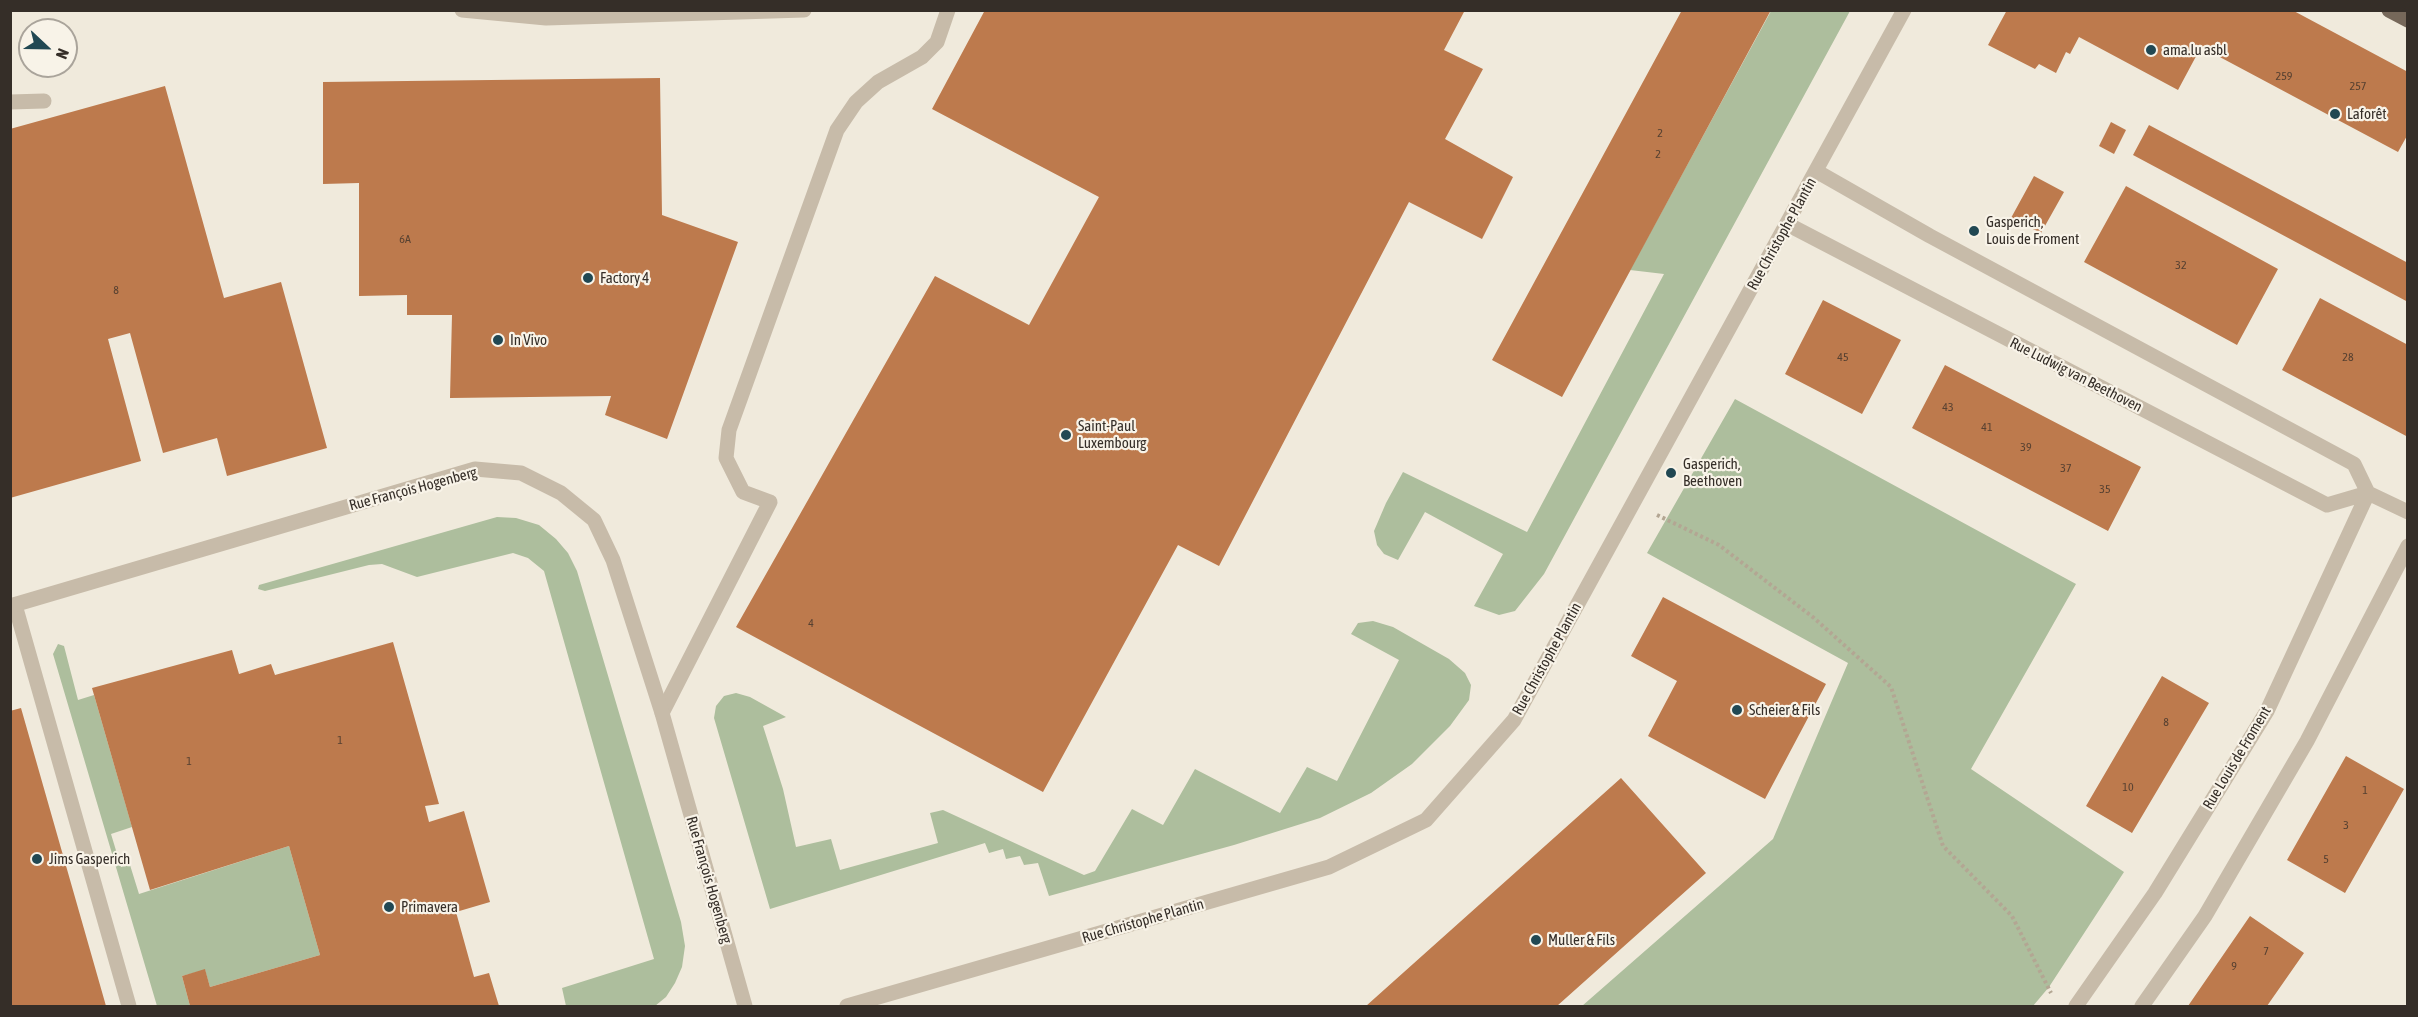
<!DOCTYPE html>
<meta charset="utf-8">
<style>
body{margin:0}
#map{position:relative;width:2418px;height:1017px;overflow:hidden;background:#f0eadc;font-family:"Asap Condensed",sans-serif}
canvas{display:block}
.frame{position:absolute;inset:0;border:12px solid #352e28;pointer-events:none}
.north{position:absolute;left:18px;top:18px;width:60px;height:60px;box-sizing:border-box;background:#f8f3e8;border:2px solid #aaa49b;border-radius:50%;rotate:112deg;font-size:16px;font-weight:700;line-height:24px;text-align:center;color:#352e28}
.north::after{content:'';display:block;margin:auto;width:21px;height:27px;background:#214853;clip-path:polygon(50% 0,100% 100%,50% 72%,0 100%)}
</style>
<div id="map">
<canvas width="2418" height="1017"></canvas>
<div class="frame"></div>
<div class="north">N</div>
</div>
<script>
const ctx = document.querySelector('canvas').getContext('2d');
ctx.lineJoin = 'round';
function fillPath(path, color) { ctx.fillStyle = color; ctx.fill(path, 'evenodd'); }
const shape = rows => new Path2D(rows.map(r => 'M' + r).join(''));
function trace(path, color, width, dash) { ctx.strokeStyle = color; ctx.lineWidth = width; ctx.lineCap = dash ? 'butt' : 'round'; ctx.setLineDash(dash || []); ctx.stroke(path); }
function drawText(font, color, halo, rows, align = 'center') {
  ctx.font = font + ' "Asap Condensed",sans-serif'; ctx.lineWidth = 4.5; ctx.setLineDash([]); ctx.textBaseline = 'middle'; ctx.strokeStyle = halo; ctx.fillStyle = color; for (const [text, x, y, turn = 0] of rows) {
    ctx.save(); ctx.translate(x, y); ctx.rotate((+turn || 0) * Math.PI / 180); ctx.textAlign = isNaN(turn) ? turn : align; if (halo) ctx.strokeText(text, 0, 0); ctx.fillText(text, 0, 0); ctx.restore();
  }
}
const green = shape([
 [1771,11,1850,11,1544,574,1515,611,1499,615,1474,606,1503,554,1425,512,1398,560,1384,554,1377,545,1374,531,1386,503,1403,472,1527,532,1664,274,1630,270],
 [1735,399,2076,584,1971,769,2124,872,2049,987,2033,1006,1582,1006,1773,839,1848,663,1647,553],
 [497,517,516,518,539,525,556,539,568,553,577,571,681,922,685,946,682,967,675,983,666,997,655,1006,566,1006,562,988,654,959,544,571,528,558,513,553,417,577,382,564,369,565,265,591,258,589,259,585],
 [1373,621,1393,627,1449,659,1465,673,1471,685,1469,700,1450,726,1412,764,1371,793,1320,818,1234,845,1049,896,1038,863,1024,865,1020,856,1006,859,1003,849,989,853,985,843,770,909,714,718,716,706,724,696,736,693,750,697,786,717,763,726,783,789,796,847,831,839,840,870,938,843,930,813,943,810,1084,875,1095,871,1132,809,1163,825,1195,769,1280,813,1307,767,1337,781,1399,660,1351,634,1358,623],
 [58,644,64,646,78,700,94,695,132,827,111,834,121,867,130,865,139,894,289,846,320,955,210,987,205,970,182,976,190,1006,157,1006,53,654]
]);
const building = shape([
 [985,10,1465,10,1444,50,1483,69,1445,139,1513,177,1482,239,1409,202,1219,566,1178,545,1043,792,736,627,935,276,1029,325,1099,197,932,109],
 [1682,10,1771,10,1562,397,1492,360],
 [2007,10,2292,10,2408,72,2408,134,2398,152,2201,47,2178,90,2079,37,2070,54,2066,52,2056,73,2039,64,2035,69,1988,45],
 [660,78,662,215,738,242,667,439,605,415,611,396,450,398,452,315,407,315,407,295,359,296,359,183,323,184,323,82],
 [165,86,224,298,281,282,327,448,227,476,217,438,163,453,130,333,108,339,141,461,10,498,10,129],
 [2111,122,2126,130,2114,154,2099,146],
 [2149,125,2408,263,2408,302,2133,155],
 [2034,176,2064,192,2041,233,2011,218],
 [2126,186,2278,269,2237,345,2084,262],
 [2320,298,2408,345,2408,437,2282,370],
 [1823,300,1901,340,1862,414,1785,374],
 [1945,365,2141,467,2108,531,1912,428],
 [1663,597,1826,684,1765,799,1648,736,1677,681,1631,656],
 [393,642,439,804,425,806,429,822,464,811,490,902,456,912,474,977,489,973,499,1006,190,1006,182,976,205,969,210,987,320,955,289,846,150,890,92,688,232,650,239,674,271,664,275,675],
 [2162,676,2209,703,2132,833,2086,806],
 [21,708,106,1006,10,1006,10,711],
 [2346,756,2404,789,2345,893,2287,860],
 [1621,778,1706,873,1557,1006,1366,1006],
 [2250,916,2304,953,2267,1006,2188,1006]
]);
const path = shape([
 [1657,515,1719,545,1814,618,1891,687,1943,846,2012,916,2051,993]
]);
const lane = shape([
 [462,10,546,18,804,10],
 [10,102,44,101],
 [15,605,129,1006],
 [662,713,770,502,743,492,726,458,729,430,837,130,856,102,878,82,922,57,937,42,948,10]
]);
const street = shape([
 [1816,171,1930,236,2354,464,2368,493,2408,512],
 [1787,224,2327,505,2368,493],
 [10,606,475,469,521,473,561,493,594,520,613,560,662,713,745,1006],
 [847,1006,1329,867,1426,820,1514,720,1904,10],
 [2076,1006,2155,893,2267,711,2368,493],
 [2142,1006,2205,916,2307,741,2408,546]
]);
const primary = shape([
 [2389,10,2408,20]
]);
const markers = [
 [2151,50,6,"#214853"],
 [2335,114,6,"#214853"],
 [1974,231,6,"#214853"],
 [588,278,6,"#214853"],
 [498,340,6,"#214853"],
 [1066,435,6,"#214853"],
 [1671,473,6,"#214853"],
 [1737,710,6,"#214853"],
 [37,859,6,"#214853"],
 [389,907,6,"#214853"],
 [1536,940,6,"#214853"]
];
const numberNames = [
 ["259",2284,76],
 ["257",2358,86],
 ["2",1660,133],
 ["2",1658,154],
 ["6A",405,239],
 ["32",2181,265],
 ["8",116,290],
 ["45",1843,357],
 ["28",2348,357],
 ["43",1948,407],
 ["41",1987,427],
 ["39",2026,447],
 ["37",2066,468],
 ["35",2105,489],
 ["4",811,623],
 ["8",2166,722],
 ["1",340,740],
 ["1",189,761],
 ["10",2128,787],
 ["1",2365,790],
 ["3",2346,825],
 ["5",2326,859],
 ["7",2266,951],
 ["9",2234,966]
];
const poiNames = [
 ["ama.lu asbl",2163,50],
 ["Laforêt",2347,114],
 ["Gasperich,",1986,222],
 ["Louis de Froment",1986,239],
 ["Factory 4",600,278],
 ["In Vivo",510,340],
 ["Saint-Paul",1078,426],
 ["Luxembourg",1078,443],
 ["Gasperich,",1683,464],
 ["Beethoven",1683,481],
 ["Scheier & Fils",1749,710],
 ["Jims Gasperich",49,859],
 ["Primavera",401,907],
 ["Muller & Fils",1548,940]
];
const streetNames = [
 ["Rue Christophe Plantin",1782,234,-61],
 ["Rue Ludwig van Beethoven",2076,375,27],
 ["Rue François Hogenberg",413,489,-15],
 ["Rue Christophe Plantin",1547,659,-61],
 ["Rue Louis de Froment",2237,758,-59],
 ["Rue François Hogenberg",709,880,74],
 ["Rue Christophe Plantin",1143,921,-16]
];
fillPath(green, '#adbe9d');
fillPath(building, '#bd7a4d');
trace(path, '#b3a693', 4, [3, 3]);
trace(lane, '#c7bba9', 15);
trace(street, '#c7bba9', 15);
trace(primary, '#76685a', 15);
for (const [x, y, r, color] of markers) { const dot = new Path2D(); dot.arc(x, y, r, 0, 2 * Math.PI); ctx.fillStyle = color; ctx.fill(dot); trace(dot, '#f8f3e8', 2); }
drawText('12px', '#574131', null, numberNames);
drawText('15px', '#352e28', '#f8f3e8', poiNames, 'left');
drawText('15px', '#352e28', '#f8f3e8', streetNames);
</script>
